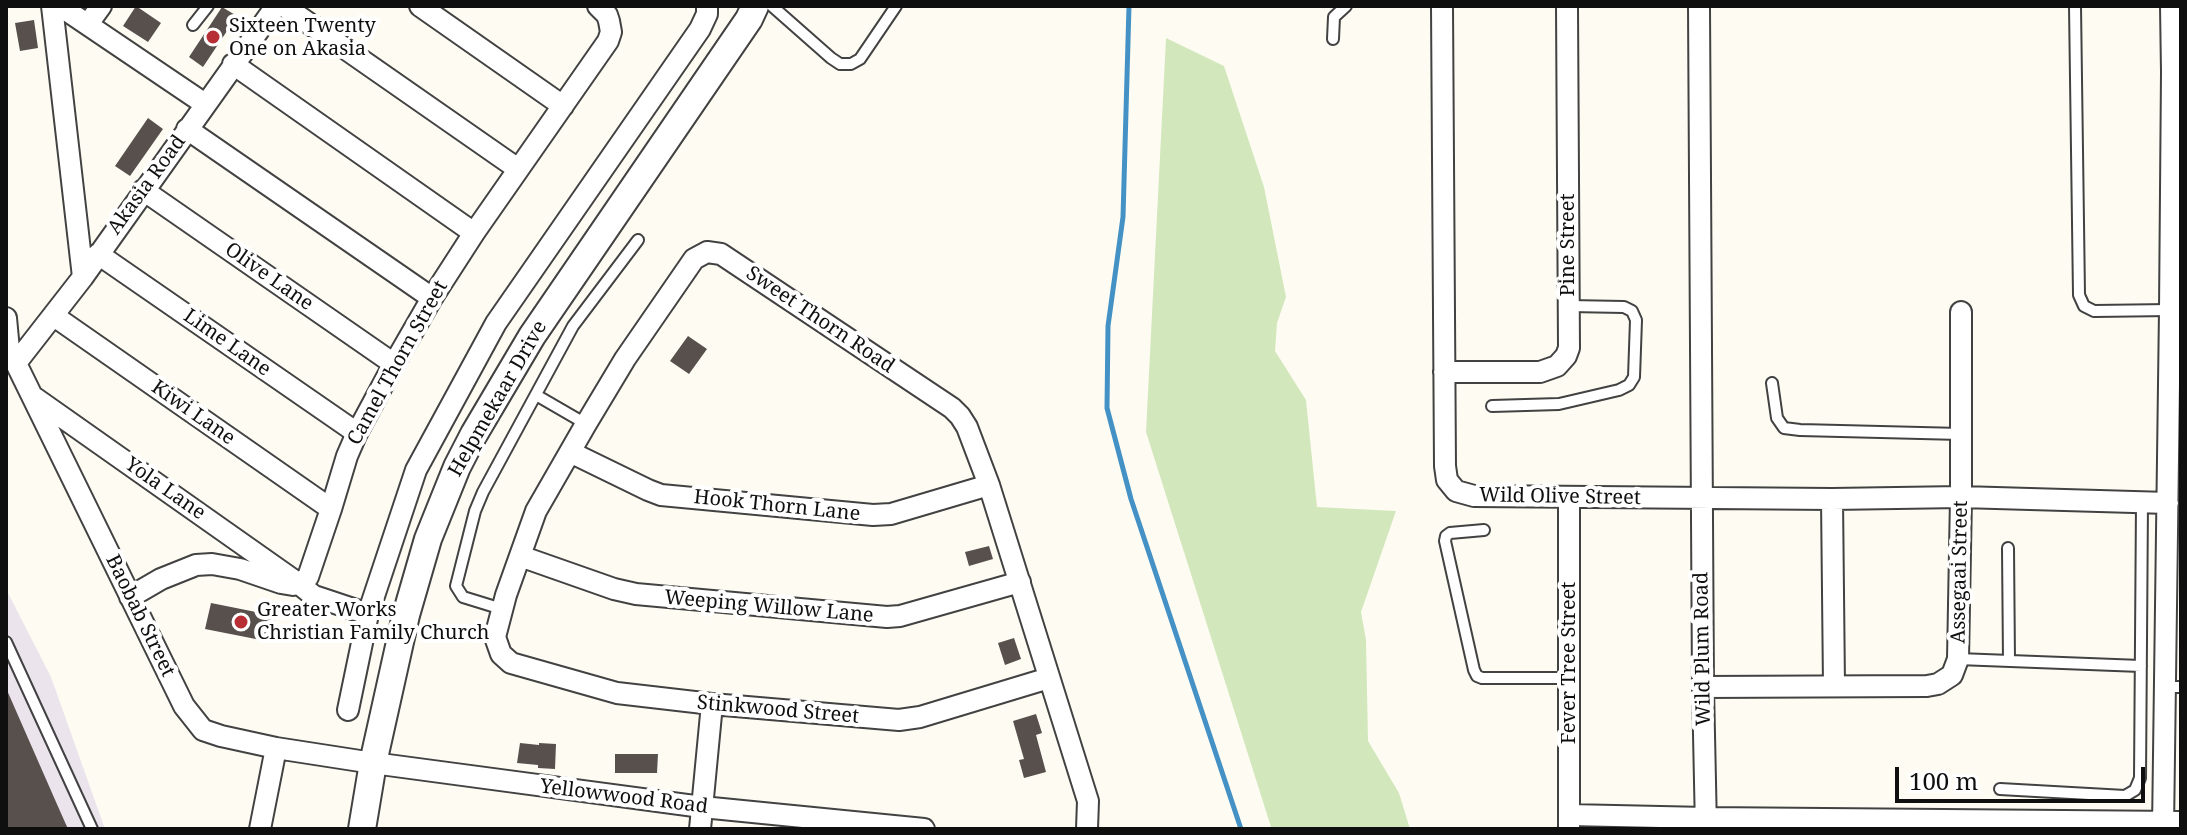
<!DOCTYPE html>
<style>
body{margin:0}
#map{position:relative;width:2187px;height:835px;overflow:hidden;background:#fefcf2;font-family:"Noto Serif",serif}
canvas{display:block}
.frame{position:absolute;inset:0;border:8px solid #0f0f0f;pointer-events:none}
.scale{position:absolute;left:1895px;top:767px;width:250px;height:36px;box-sizing:border-box;border:4px solid #0f0f0f;border-top:0;padding-left:10px;font-size:24px;line-height:28px;white-space:nowrap;color:#0f0f0f;-webkit-text-stroke:6px #fff;paint-order:stroke}
</style>
<div id="map">
<canvas width="2187" height="835"></canvas>
<div class="frame"></div>
<div class="scale">100 m</div>
</div>
<script>
const ctx = document.querySelector('canvas').getContext('2d');
ctx.lineJoin = 'round';
function fillPath(path, color) { ctx.fillStyle = color; ctx.fill(path, 'evenodd'); }
const shape = rows => new Path2D(rows.map(r => 'M' + r).join(''));
function trace(path, color, width, dash) { ctx.strokeStyle = color; ctx.lineWidth = width; ctx.lineCap = dash ? 'butt' : 'round'; ctx.setLineDash(dash || []); ctx.stroke(path); }
function drawText(font, color, halo, rows, align = 'center') {
  ctx.font = font + ' "Noto Serif",serif'; ctx.lineWidth = 8; ctx.setLineDash([]); ctx.textBaseline = 'middle'; ctx.strokeStyle = halo; ctx.fillStyle = color; for (const [text, x, y, turn = 0] of rows) {
    ctx.save(); ctx.translate(x, y); ctx.rotate((+turn || 0) * Math.PI / 180); ctx.textAlign = isNaN(turn) ? turn : align; if (halo) ctx.strokeText(text, 0, 0); ctx.fillText(text, 0, 0); ctx.restore();
  }
}
const industrial = shape([
 [6,589,51,677,105,829,6,829]
]);
const green = shape([
 [1166,38,1224,66,1264,187,1286,297,1277,323,1275,351,1306,400,1317,507,1396,511,1361,612,1366,640,1368,741,1399,793,1410,829,1258,829,1271,827,1146,432]
]);
const stream = shape([
 [1129,6,1123,217,1108,326,1107,408,1131,499,1241,829]
]);
const building = shape([
 [136,6,161,23,148,42,123,26],
 [222,7,237,16,203,67,189,57],
 [34,20,38,48,20,51,15,23],
 [148,118,163,129,130,176,115,166],
 [688,336,707,349,689,374,670,361],
 [989,546,993,559,969,566,965,552],
 [211,603,276,616,271,642,205,629],
 [1014,638,1021,659,1005,665,998,643],
 [6,688,56,802,68,829,6,829],
 [1036,714,1042,733,1036,735,1046,772,1024,778,1019,760,1024,759,1013,721],
 [520,743,539,745,539,743,556,744,555,769,538,768,538,765,517,763],
 [615,754,658,754,657,773,615,773]
]);
const service = shape([
 [772,6,831,58,840,64,851,64,860,59,896,6],
 [2075,6,2079,295,2084,306,2094,311,2170,310],
 [193,25,208,6],
 [1333,39,1334,17,1346,6],
 [1772,383,1777,418,1784,428,1800,430,1961,434],
 [536,395,586,424],
 [1492,406,1559,404,1619,390,1629,385,1634,377,1636,320,1632,311,1624,307,1569,306],
 [1484,530,1450,533,1446,536,1445,541,1474,670,1477,676,1482,678,1569,678],
 [2008,548,2009,661],
 [502,609,463,597,456,586,475,511,483,492,573,326,638,240],
 [6,642,92,829],
 [1958,659,2141,666],
 [2165,687,2181,687],
 [2000,789,2125,796,2135,790,2140,778,2142,502]
]);
const minor = shape([
 [52,6,83,277],
 [60,6,205,104],
 [284,6,518,169],
 [420,6,563,106],
 [1442,6,1445,466,1447,480,1456,491,1474,496,1832,499,1961,497,2168,503],
 [1699,6,1703,687,1706,829],
 [88,24,101,6],
 [233,64,474,233],
 [187,129,432,298],
 [143,190,394,364],
 [98,254,357,433],
 [54,316,331,509],
 [6,318,9,350],
 [6,343,184,706,203,730,221,736,276,748,373,763,702,807,924,829],
 [16,363,83,277,276,6],
 [1444,372,1540,372,1557,366,1566,356,1569,348,1567,6],
 [35,398,299,584,314,596,368,614],
 [570,452,648,490,661,495,873,515,891,514,989,485],
 [1569,497,1569,829],
 [1832,499,1834,686],
 [520,556,614,589,636,594,887,617,900,616,1020,582],
 [130,597,161,579,196,565,212,564,240,569,281,583,293,585,299,584,308,577,331,509,347,456,357,433,394,364,432,298,474,233,608,41,611,32,609,21,607,15,598,6],
 [1049,678,920,717,899,720,712,704,617,693,511,663,501,654,495,637,506,595,536,511,586,424,625,359,694,259,707,252,721,254,952,408,960,416,967,427,989,485,1088,801,1087,829],
 [1703,687,1927,686,1938,684,1952,675,1958,659,1961,497,1961,312],
 [348,710,368,614,416,470,496,323,700,29,707,14,707,6],
 [1569,815,1706,818,2181,822],
 [260,829,276,748],
 [700,829,712,704],
 [2163,829,2170,310,2172,72,2171,6]
]);
const tertiary = shape([
 [362,829,373,763,406,615,428,539,457,467,474,434,532,336,749,19,755,6]
]);
const markers = [
 [213,37,8,"#b72f35"],
 [241,622,8,"#b72f35"]
];
const poiNames = [
 ["Sixteen Twenty",229,26],
 ["One on Akasia",229,49],
 ["Greater Works",257,610],
 ["Christian Family Church",257,633]
];
const streetNames = [
 ["Akasia Road",147,185,-54],
 ["Pine Street",1568,245,-90],
 ["Olive Lane",269,277,35],
 ["Sweet Thorn Road",820,320,34],
 ["Lime Lane",227,343,35],
 ["Camel Thorn Street",398,363,-61],
 ["Helpmekaar Drive",498,399,-60],
 ["Kiwi Lane",193,413,35],
 ["Yola Lane",165,489,35],
 ["Wild Olive Street",1560,497,1],
 ["Hook Thorn Lane",777,506,6],
 ["Assegaai Street",1960,572,-89],
 ["Weeping Willow Lane",769,607,5],
 ["Baobab Street",140,616,64],
 ["Wild Plum Road",1703,649,-91],
 ["Fever Tree Street",1569,663,-90],
 ["Stinkwood Street",778,710,5],
 ["Yellowwood Road",624,797,7]
];
fillPath(industrial, '#ece4ed');
fillPath(green, '#d3e7bd');
trace(stream, '#4492c5', 5);
fillPath(building, '#57504c');
trace(service, '#424242', 14);
trace(minor, '#424242', 24);
trace(tertiary, '#424242', 30);
trace(service, '#fff', 10);
trace(minor, '#fff', 20);
trace(tertiary, '#fff', 26);
for (const [x, y, r, color] of markers) { const dot = new Path2D(); dot.arc(x, y, r, 0, 2 * Math.PI); ctx.fillStyle = color; ctx.fill(dot); trace(dot, '#fff', 3); }
drawText('20px', '#0f0f0f', '#fff', poiNames, 'left');
drawText('20px', '#0f0f0f', '#fff', streetNames);
</script>
